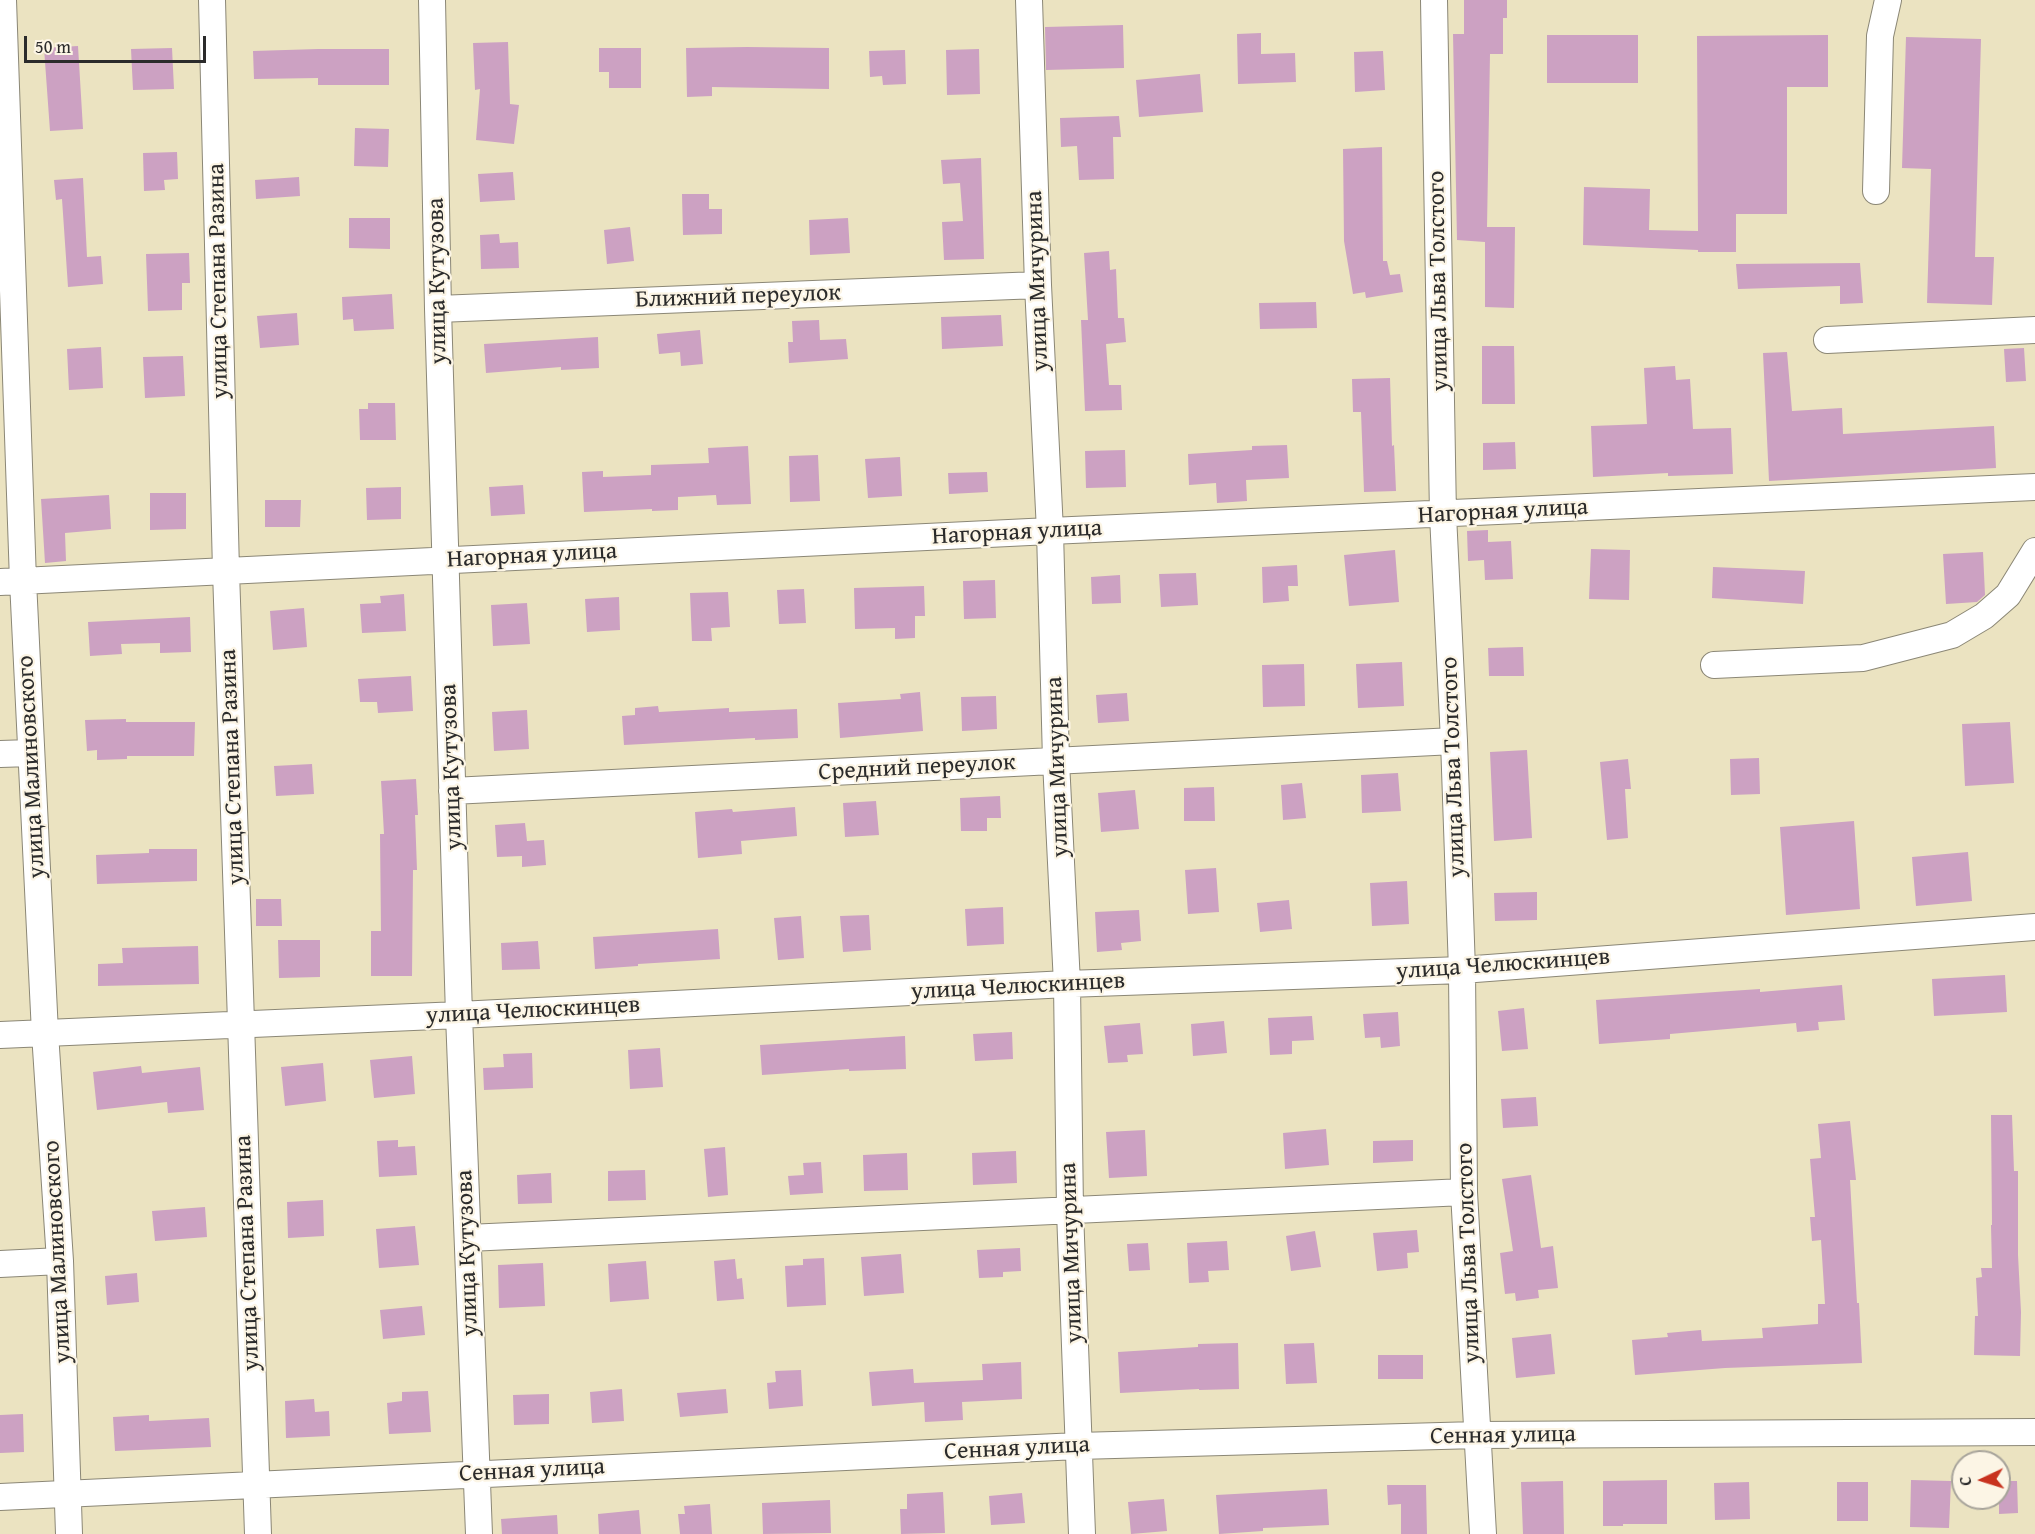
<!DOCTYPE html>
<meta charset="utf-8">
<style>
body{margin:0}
#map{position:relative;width:2035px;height:1534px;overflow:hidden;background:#ebe3c1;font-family:"Gentium Book Plus",serif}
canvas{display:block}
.north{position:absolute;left:1951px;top:1450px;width:60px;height:60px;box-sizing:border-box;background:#fcf5e5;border:2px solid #a8a49b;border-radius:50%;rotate:266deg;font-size:16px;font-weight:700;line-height:24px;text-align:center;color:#2b2b2b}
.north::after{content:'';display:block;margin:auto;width:21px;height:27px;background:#c8321e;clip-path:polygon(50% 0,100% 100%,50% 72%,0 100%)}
.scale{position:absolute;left:24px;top:36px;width:182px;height:27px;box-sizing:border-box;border:3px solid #2b2b2b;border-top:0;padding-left:8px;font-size:18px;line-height:21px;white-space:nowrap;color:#2b2b2b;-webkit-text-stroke:4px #fcf5e5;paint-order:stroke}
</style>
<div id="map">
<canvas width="2035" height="1534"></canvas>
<div class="north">С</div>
<div class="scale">50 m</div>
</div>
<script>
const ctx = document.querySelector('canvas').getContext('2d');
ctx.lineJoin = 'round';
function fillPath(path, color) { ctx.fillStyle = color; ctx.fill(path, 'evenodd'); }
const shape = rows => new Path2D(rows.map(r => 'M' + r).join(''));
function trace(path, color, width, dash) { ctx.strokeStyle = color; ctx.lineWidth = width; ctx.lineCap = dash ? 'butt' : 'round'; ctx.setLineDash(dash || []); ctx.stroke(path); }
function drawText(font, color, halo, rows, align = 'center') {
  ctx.font = font + ' "Gentium Book Plus",serif'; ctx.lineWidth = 4.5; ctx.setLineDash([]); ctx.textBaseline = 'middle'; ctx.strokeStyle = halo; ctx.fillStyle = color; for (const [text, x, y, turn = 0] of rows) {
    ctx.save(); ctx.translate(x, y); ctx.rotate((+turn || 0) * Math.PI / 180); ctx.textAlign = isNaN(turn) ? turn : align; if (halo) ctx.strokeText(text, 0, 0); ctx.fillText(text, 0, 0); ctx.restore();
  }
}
const building = shape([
 [1464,0,1507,0,1507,18,1503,18,1503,54,1490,54,1487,227,1515,227,1514,308,1485,307,1485,242,1457,240,1453,34,1464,34],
 [1123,25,1124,68,1046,70,1045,27],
 [1261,33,1261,54,1295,53,1296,82,1238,84,1237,34],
 [1547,35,1638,35,1638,83,1547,83],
 [1828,35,1828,87,1787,87,1787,214,1736,214,1736,252,1698,252,1698,250,1583,245,1584,187,1650,189,1649,230,1698,231,1697,36],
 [1906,37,1981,39,1975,257,1994,257,1992,305,1927,303,1931,169,1902,168],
 [508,42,510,104,519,105,514,144,476,140,480,89,475,90,473,43],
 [78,46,83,129,50,131,44,48],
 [747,47,829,48,829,89,712,87,712,96,687,97,686,48],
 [172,48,174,89,133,90,131,49],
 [599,48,641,48,641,88,609,88,609,72,599,72],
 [318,49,389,49,389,85,318,85,318,78,254,79,253,51],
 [979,49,980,94,947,95,946,50],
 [905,50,906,84,883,85,882,76,870,77,869,51],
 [1383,51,1385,90,1355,92,1354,52],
 [1200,74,1203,112,1139,117,1136,80],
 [1119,116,1121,137,1113,137,1114,179,1079,180,1077,146,1061,147,1060,118],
 [355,128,389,129,388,167,354,166],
 [1382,147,1383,261,1387,261,1390,275,1400,274,1403,292,1366,298,1365,292,1353,294,1344,241,1343,149],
 [177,152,178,179,164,180,165,190,144,191,143,153],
 [981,158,984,259,944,260,942,222,963,221,960,183,943,184,941,160],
 [513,172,515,200,480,202,478,174],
 [299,177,300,196,256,199,255,180],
 [83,178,87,257,101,256,103,284,68,287,62,199,56,200,54,180],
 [682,194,709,194,709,209,722,209,722,234,683,235],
 [349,218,390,218,390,249,349,248],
 [848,218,850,253,810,255,809,220],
 [630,227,634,261,607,264,604,230],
 [499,234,500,243,518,242,519,268,481,269,480,235],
 [1109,251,1110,270,1116,269,1118,318,1124,318,1126,342,1106,344,1109,385,1121,385,1122,410,1085,411,1081,320,1088,320,1084,253],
 [189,253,190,283,182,283,182,310,148,311,146,254],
 [1860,263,1863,303,1840,304,1840,286,1738,289,1736,264],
 [392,294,394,329,354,331,353,319,343,320,342,297],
 [1316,302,1317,328,1260,329,1259,303],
 [297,313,299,345,260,348,257,316],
 [1001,315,1003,346,942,349,941,317],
 [819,320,820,340,846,339,848,359,789,363,788,342,793,342,792,321],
 [700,330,703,364,681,366,680,352,659,354,657,334],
 [598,337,599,368,561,370,561,367,486,373,484,344],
 [1482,346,1514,346,1515,404,1482,404],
 [101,347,103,388,69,390,67,349],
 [2024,348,2026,381,2006,382,2004,349],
 [1787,352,1792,411,1842,408,1843,434,1994,426,1996,468,1769,481,1763,353],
 [183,356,185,396,145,398,143,357],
 [1675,366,1676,380,1690,379,1693,429,1731,428,1733,474,1668,476,1668,473,1593,477,1591,426,1647,424,1644,368],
 [1390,378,1392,446,1394,445,1396,491,1364,492,1361,412,1353,412,1352,379],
 [368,403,395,403,396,440,360,440,359,409,368,409],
 [1515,442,1516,469,1483,470,1483,443],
 [1287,445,1289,478,1246,480,1247,501,1217,503,1216,483,1189,485,1188,454,1252,450,1252,446],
 [748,446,751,504,717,505,716,495,678,497,678,510,652,511,652,509,584,512,582,472,603,471,603,477,651,475,651,465,709,463,708,448],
 [1125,450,1126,487,1086,488,1085,451],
 [818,455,820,501,790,502,789,456],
 [900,457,902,496,868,498,865,459],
 [987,472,988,492,949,494,948,473],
 [523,485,525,514,491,516,489,487],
 [401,487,401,519,367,520,366,488],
 [150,493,186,493,186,529,150,530],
 [109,495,111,529,65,533,66,561,45,563,41,499],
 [265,500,301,500,300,527,265,527],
 [1488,530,1488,542,1511,541,1513,579,1485,580,1484,560,1468,561,1467,531],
 [1591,549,1630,550,1629,600,1589,599],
 [1395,550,1399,602,1349,606,1344,555],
 [1983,552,1985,595,1977,602,1946,604,1943,554],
 [1297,565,1298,586,1288,586,1289,601,1263,603,1262,567],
 [1713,567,1805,571,1803,604,1712,598],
 [1196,573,1198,605,1161,607,1159,574],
 [1120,575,1121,603,1092,604,1091,577],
 [995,580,996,618,964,619,963,581],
 [924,586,925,616,915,616,915,638,895,639,895,628,855,629,854,588],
 [804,589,806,623,779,624,777,590],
 [728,592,730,627,711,628,712,641,692,641,690,593],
 [404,594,406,631,362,633,360,604,381,603,380,596],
 [619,597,620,630,587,632,585,599],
 [527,603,530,644,493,646,491,605],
 [304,608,307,647,273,650,270,611],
 [190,617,191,652,160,653,160,643,121,644,122,654,90,656,88,622],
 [1523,647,1524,676,1489,676,1488,648],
 [1402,662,1404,706,1358,708,1356,664],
 [1304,664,1305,706,1263,707,1262,665],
 [411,676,413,711,378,713,377,702,360,702,358,679],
 [920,692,923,731,840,738,838,703,901,699,900,694],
 [1127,693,1129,721,1098,723,1096,695],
 [996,696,997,729,962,731,961,697],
 [658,706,659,712,729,708,729,712,797,709,798,738,755,740,755,738,624,745,622,716,635,715,635,708],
 [527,710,529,749,494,751,492,712],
 [126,719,126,722,195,722,194,756,127,756,127,759,97,760,97,750,87,751,85,720],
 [2010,722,2014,783,1965,786,1962,724],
 [1527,750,1532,838,1494,841,1490,752],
 [1759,758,1760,794,1731,795,1730,759],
 [1628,759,1631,789,1625,789,1628,838,1607,840,1600,762],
 [312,764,314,794,276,796,274,766],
 [1398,773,1401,811,1362,813,1361,775],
 [416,779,418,815,415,815,417,870,413,870,412,976,371,976,371,931,381,931,380,834,384,834,381,781],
 [1302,783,1306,818,1283,820,1281,785],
 [1214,787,1215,821,1184,821,1184,788],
 [1135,790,1139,829,1101,832,1098,793],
 [1000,796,1001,818,987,818,987,831,961,831,960,798],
 [876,801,879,835,845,837,843,803],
 [795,807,797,836,741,841,742,854,698,858,695,812,732,809,733,812],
 [1854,821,1860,909,1786,915,1780,827],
 [525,823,527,841,544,840,546,865,522,867,522,856,497,857,495,825],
 [149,849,197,849,197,881,97,884,96,855,149,853],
 [1968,852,1972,901,1916,906,1912,857],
 [1216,868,1219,912,1188,914,1185,870],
 [1407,881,1409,924,1372,926,1370,883],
 [1537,892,1537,920,1495,921,1494,893],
 [256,899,281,899,282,926,256,926],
 [1289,900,1292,929,1260,932,1257,903],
 [1003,907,1004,944,967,946,965,909],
 [1139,910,1141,941,1121,943,1122,950,1097,952,1095,912],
 [869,915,871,950,843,952,840,916],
 [801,916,804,958,778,960,774,918],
 [718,929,720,959,638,964,638,966,595,969,593,937],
 [278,940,320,940,320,977,279,978],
 [538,941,540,969,502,970,501,943],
 [198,946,199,984,98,986,98,964,123,963,122,948],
 [2005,975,2007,1012,1934,1016,1932,979],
 [1842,985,1845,1020,1818,1022,1819,1030,1797,1032,1796,1023,1670,1034,1670,1039,1599,1044,1596,1000,1760,989,1760,992],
 [1524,1008,1528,1049,1502,1051,1498,1011],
 [1398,1012,1400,1046,1381,1048,1380,1037,1365,1038,1363,1014],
 [1312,1016,1314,1040,1292,1041,1292,1054,1270,1055,1268,1018],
 [1224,1021,1227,1053,1193,1056,1191,1024],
 [1140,1023,1143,1054,1127,1055,1128,1062,1108,1063,1104,1026],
 [1012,1032,1013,1059,975,1061,973,1034],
 [905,1036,906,1069,849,1071,849,1069,762,1075,760,1045],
 [660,1048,663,1087,630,1089,628,1050],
 [532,1053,533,1088,484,1090,483,1068,504,1067,503,1054],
 [412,1056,415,1094,374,1098,370,1060],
 [323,1063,326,1101,285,1106,281,1067],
 [141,1066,142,1073,200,1067,204,1110,168,1113,167,1102,97,1110,93,1072],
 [1536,1097,1538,1126,1503,1128,1501,1099],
 [1991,1115,2012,1115,2014,1171,2018,1171,2018,1255,2021,1312,2020,1356,1974,1355,1975,1316,1978,1316,1976,1278,1982,1277,1981,1268,1992,1268,1991,1225,1992,1225],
 [1850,1121,1856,1180,1850,1180,1857,1303,1859,1303,1862,1363,1725,1368,1635,1375,1632,1340,1668,1337,1667,1333,1701,1330,1702,1341,1763,1338,1762,1328,1818,1324,1818,1304,1825,1304,1821,1240,1812,1241,1810,1217,1815,1217,1810,1159,1821,1158,1818,1124],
 [1326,1129,1329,1165,1285,1169,1283,1133],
 [1145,1130,1147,1176,1109,1178,1106,1132],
 [398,1140,398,1147,415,1146,417,1175,379,1177,377,1141],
 [1413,1140,1413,1161,1373,1163,1373,1141],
 [725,1147,728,1195,708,1197,704,1149],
 [1016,1151,1017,1183,973,1185,972,1153],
 [907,1153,908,1190,864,1191,863,1155],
 [821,1162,823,1193,790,1195,788,1176,804,1175,803,1163],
 [645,1170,646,1200,608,1201,608,1171],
 [551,1173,552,1203,518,1204,517,1175],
 [1531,1175,1541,1248,1553,1246,1558,1288,1538,1290,1539,1298,1516,1301,1515,1293,1505,1294,1500,1253,1513,1251,1502,1179],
 [323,1200,324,1236,288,1238,287,1202],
 [205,1207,207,1237,155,1241,152,1211],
 [415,1226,419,1265,379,1268,376,1229],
 [1417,1230,1419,1252,1407,1253,1408,1268,1377,1271,1373,1233],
 [1315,1231,1321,1267,1291,1271,1286,1236],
 [1227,1241,1229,1270,1208,1271,1209,1282,1189,1283,1187,1243],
 [1148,1243,1150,1270,1129,1271,1127,1244],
 [1020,1248,1021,1271,1003,1272,1003,1277,979,1278,977,1250],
 [901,1254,904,1293,864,1296,861,1257],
 [824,1258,826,1305,787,1307,785,1266,803,1265,803,1259],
 [735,1259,737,1279,742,1278,744,1299,717,1301,714,1261],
 [646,1261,649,1299,610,1302,608,1264],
 [543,1263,545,1306,499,1308,498,1265],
 [137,1273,139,1302,107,1305,105,1276],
 [422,1306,425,1335,383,1339,380,1310],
 [1551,1334,1555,1374,1516,1378,1512,1338],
 [1238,1343,1239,1389,1199,1390,1199,1389,1120,1393,1118,1352,1198,1347,1198,1344],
 [1314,1343,1317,1383,1286,1384,1284,1344],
 [1378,1355,1423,1355,1423,1379,1378,1379],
 [1021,1362,1022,1399,962,1402,963,1420,925,1422,924,1402,872,1406,869,1372,913,1369,914,1383,983,1380,982,1364],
 [801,1370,803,1406,769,1409,767,1383,776,1382,775,1371],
 [622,1389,624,1421,592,1423,590,1392],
 [726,1389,728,1413,680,1417,677,1393],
 [428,1391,431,1432,389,1434,387,1403,402,1401,402,1392],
 [549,1394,549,1424,514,1425,513,1395],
 [314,1399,315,1412,329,1411,330,1436,286,1438,285,1401],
 [23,1414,24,1452,0,1453,0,1415],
 [149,1415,149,1421,209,1418,211,1447,115,1451,113,1417],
 [1667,1480,1667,1524,1623,1524,1623,1526,1603,1526,1603,1481],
 [1911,1480,1951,1481,1949,1528,1910,1527],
 [1563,1481,1564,1534,1523,1534,1521,1482],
 [1999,1481,2017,1481,2018,1513,1999,1514],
 [1749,1482,1750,1519,1715,1520,1714,1483],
 [1837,1482,1868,1482,1868,1521,1837,1521],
 [1387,1485,1426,1485,1427,1534,1401,1534,1401,1504,1388,1505],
 [1327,1489,1329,1525,1263,1528,1263,1531,1219,1534,1216,1495],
 [943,1492,945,1533,901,1534,900,1509,907,1509,907,1494],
 [1022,1493,1025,1523,991,1525,989,1496],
 [1164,1499,1167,1531,1131,1534,1128,1502],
 [830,1500,831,1533,763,1534,762,1503],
 [710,1504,712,1534,680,1534,678,1514,685,1514,684,1506],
 [639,1510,641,1534,599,1534,598,1514],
 [557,1515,558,1534,502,1534,501,1519]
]);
const minor = shape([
 [3,0,23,581,45,1033,60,1261,69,1534],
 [212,0,226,571,258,1534],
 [432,0,438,309,459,1015,479,1534],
 [1029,0,1038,285,1050,531,1056,761,1067,984,1070,1211,1082,1534],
 [1434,0,1443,515,1454,741,1462,970,1464,1192,1483,1534],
 [1876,191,1880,36,1888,0],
 [438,309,1038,285],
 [1827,340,2035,330],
 [0,582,1050,531,2035,487],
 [1714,665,1863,658,1952,635,1984,616,2008,595,2035,551],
 [0,754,31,753],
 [452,791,1454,741],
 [0,1035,459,1015,1067,984,1462,970,2035,927],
 [468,1238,1464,1192],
 [0,1264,60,1261],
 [0,1497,1078,1446,1477,1435,2035,1432]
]);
const streetNames = [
 ["улица Степана Разина",219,281,-91],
 ["улица Кутузова",438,281,-91],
 ["улица Мичурина",1038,281,-92],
 ["улица Льва Толстого",1439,281,-91],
 ["Ближний переулок",738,297,-2],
 ["Нагорная улица",1503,512,-3],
 ["Нагорная улица",1017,533,-3],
 ["Нагорная улица",532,556,-3],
 ["улица Малиновского",32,767,-93],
 ["улица Степана Разина",233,767,-92],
 ["улица Кутузова",452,767,-92],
 ["улица Мичурина",1058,767,-92],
 ["улица Льва Толстого",1454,767,-92],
 ["Средний переулок",917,768,-3],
 ["улица Челюскинцев",1503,965,-4],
 ["улица Челюскинцев",1018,987,-3],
 ["улица Челюскинцев",533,1011,-3],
 ["улица Малиновского",58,1252,-93],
 ["улица Степана Разина",248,1253,-92],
 ["улица Кутузова",468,1253,-92],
 ["улица Мичурина",1072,1253,-92],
 ["улица Льва Толстого",1469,1253,-92],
 ["Сенная улица",1503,1436,-1],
 ["Сенная улица",1017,1449,-3],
 ["Сенная улица",532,1471,-3]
];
fillPath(building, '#cca1c2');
trace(minor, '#8b8776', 28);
trace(minor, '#fff', 26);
drawText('24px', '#2b2b2b', '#fcf5e5', streetNames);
</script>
